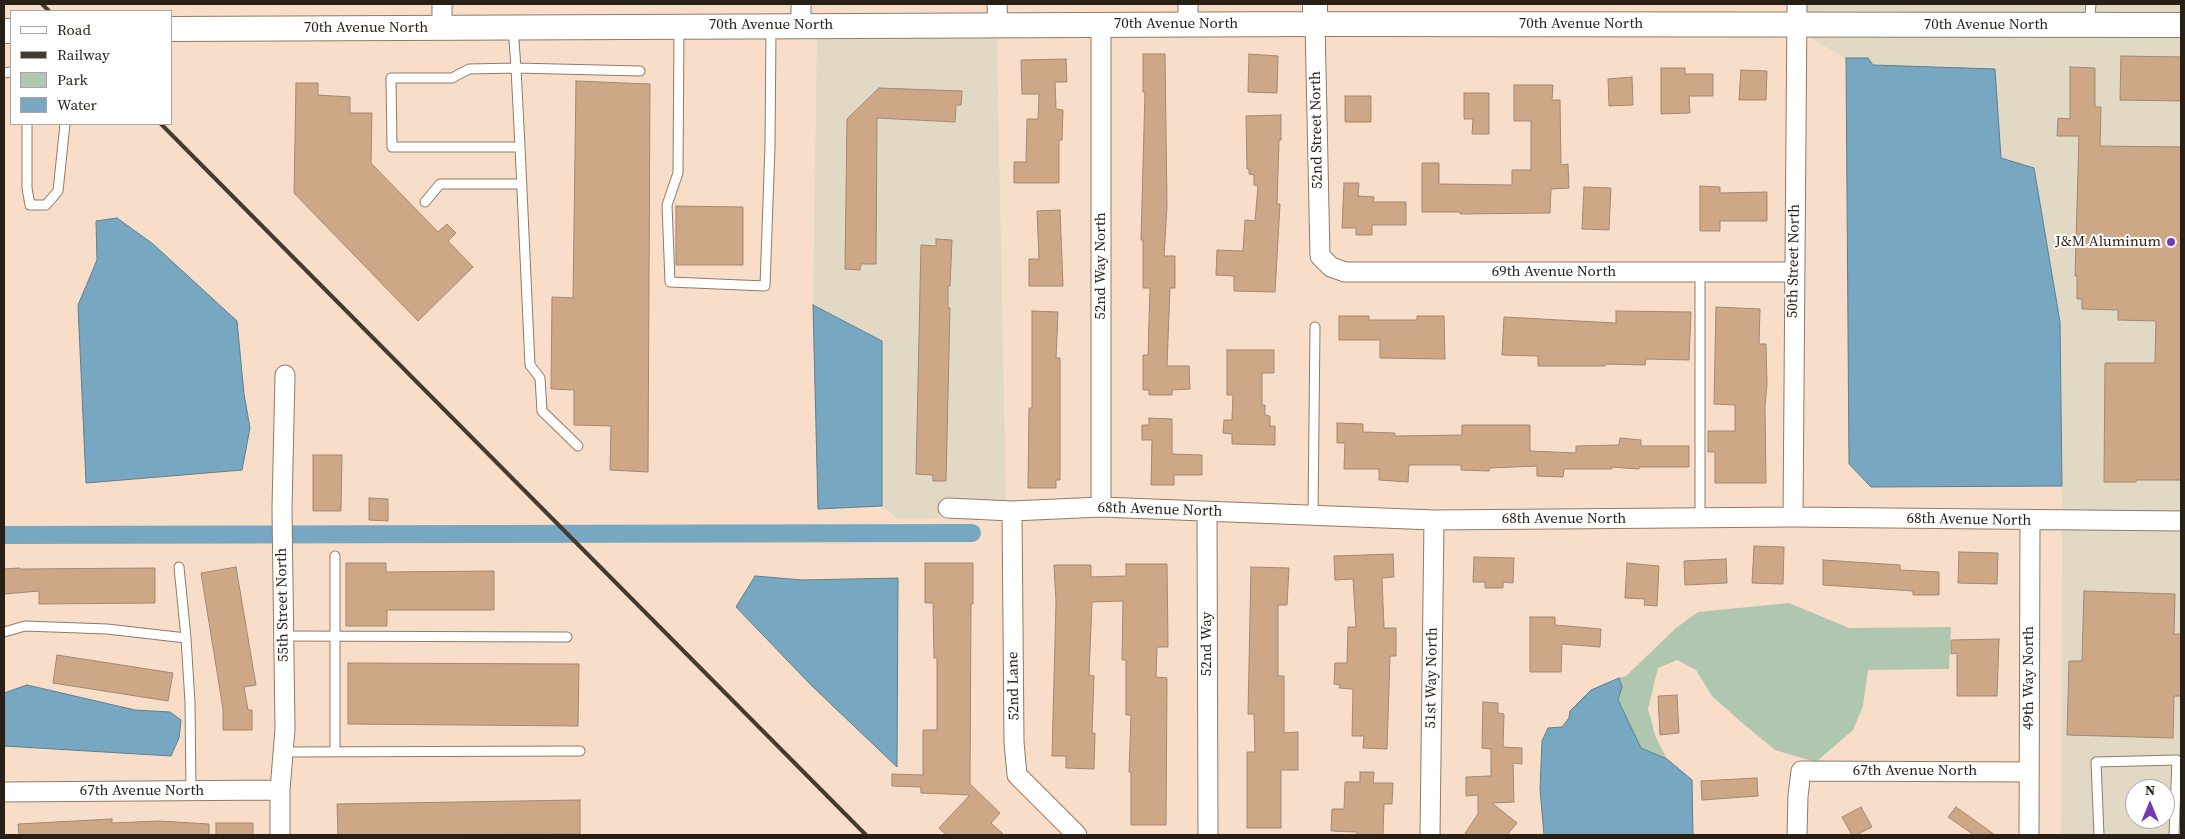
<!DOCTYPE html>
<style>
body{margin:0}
#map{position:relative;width:2185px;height:839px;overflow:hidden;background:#f8dec8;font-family:"Source Serif 4",serif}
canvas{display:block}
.frame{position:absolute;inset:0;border:5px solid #281f17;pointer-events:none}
.legend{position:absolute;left:10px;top:10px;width:162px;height:115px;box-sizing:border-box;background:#fff;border:1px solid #a9a5a2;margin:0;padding:6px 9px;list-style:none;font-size:15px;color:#281f17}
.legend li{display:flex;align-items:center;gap:10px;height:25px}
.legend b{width:25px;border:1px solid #a9a5a2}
.north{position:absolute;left:2125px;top:779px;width:50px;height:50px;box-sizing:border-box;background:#fff;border:1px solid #a9a5a2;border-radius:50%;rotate:0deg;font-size:14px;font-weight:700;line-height:20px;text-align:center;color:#281f17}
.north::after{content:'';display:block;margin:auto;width:18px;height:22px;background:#733ab0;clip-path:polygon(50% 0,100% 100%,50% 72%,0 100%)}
</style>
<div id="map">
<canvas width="2185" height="839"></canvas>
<div class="frame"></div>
<ul class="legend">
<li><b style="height:6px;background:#fff"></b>Road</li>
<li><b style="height:6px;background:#453a30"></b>Railway</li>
<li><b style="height:14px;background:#afc7af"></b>Park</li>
<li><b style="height:14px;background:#77a7c1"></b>Water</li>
</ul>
<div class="north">N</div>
</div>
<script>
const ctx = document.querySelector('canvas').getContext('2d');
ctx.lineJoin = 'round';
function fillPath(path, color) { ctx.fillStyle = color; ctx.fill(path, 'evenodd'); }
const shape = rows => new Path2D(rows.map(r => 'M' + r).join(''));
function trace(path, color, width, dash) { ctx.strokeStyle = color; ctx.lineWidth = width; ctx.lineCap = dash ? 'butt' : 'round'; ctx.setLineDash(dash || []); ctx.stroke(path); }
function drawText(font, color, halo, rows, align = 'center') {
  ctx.font = font + ' "Source Serif 4",serif'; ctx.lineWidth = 4; ctx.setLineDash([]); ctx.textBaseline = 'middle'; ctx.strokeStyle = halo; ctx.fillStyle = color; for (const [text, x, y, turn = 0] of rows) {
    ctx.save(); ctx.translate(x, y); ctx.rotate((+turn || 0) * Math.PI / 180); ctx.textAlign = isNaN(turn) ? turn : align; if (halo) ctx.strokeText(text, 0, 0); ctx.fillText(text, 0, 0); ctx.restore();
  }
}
const commercial = shape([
 [1805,4,2181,4,2181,16,1805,14],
 [999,34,997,46,1006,501,940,499,939,517,951,518,898,519,882,506,882,341,813,305,817,35],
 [1806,34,2181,35,2181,511,2062,511,2060,322,2001,158,1995,69,1873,65,1868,58,1846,58,1806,36],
 [2062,530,2181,530,2181,835,2061,835],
 [2135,789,2165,789,2165,819,2135,819]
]);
const green = shape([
 [1789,603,1849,628,1951,627,1949,669,1868,670,1863,706,1853,730,1817,761,1812,761,1775,750,1740,721,1712,696,1696,670,1677,660,1658,668,1648,709,1656,738,1667,759,1641,748,1618,700,1622,687,1619,678,1626,676,1676,628,1698,612]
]);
const water = shape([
 [1846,58,1868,58,1873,65,1995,69,2001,158,2034,168,2060,322,2062,486,1871,487,1849,464,1846,58],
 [117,218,153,244,237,321,244,394,250,428,242,470,86,483,78,305,97,260,96,221,117,218],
 [813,305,882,341,882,506,818,509,813,305],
 [755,576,802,580,898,578,897,767,811,685,736,607,755,576],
 [1619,678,1622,687,1618,700,1641,748,1667,759,1692,780,1693,835,1544,835,1540,789,1542,741,1548,728,1562,727,1569,718,1570,711,1591,690,1619,678],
 [27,685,135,710,170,712,181,720,179,738,171,756,4,746,4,693,27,685]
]);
const canal = shape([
 [4,535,972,533]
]);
const building = shape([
 [1143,54,1165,54,1167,206,1164,256,1175,256,1175,288,1170,288,1167,366,1189,366,1190,389,1172,390,1172,395,1149,395,1149,390,1143,390,1143,355,1148,355,1150,288,1143,288,1143,240,1141,240,1145,92,1143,92,1143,54],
 [1249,54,1278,56,1277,93,1248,92,1249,54],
 [2121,56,2181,57,2181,101,2120,100,2121,56],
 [1066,59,1067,82,1055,82,1056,109,1063,110,1062,140,1059,140,1059,183,1014,183,1014,162,1026,162,1027,119,1038,119,1039,94,1022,94,1021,60,1066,59],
 [2070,67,2095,68,2095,107,2101,107,2100,146,2181,147,2181,480,2136,480,2136,482,2104,482,2105,363,2155,363,2156,321,2118,320,2118,310,2082,309,2082,299,2077,299,2077,276,2075,276,2079,136,2057,136,2058,118,2070,119,2070,67],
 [1661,68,1685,68,1685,74,1713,74,1713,96,1689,96,1690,113,1661,114,1661,68],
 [1741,70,1767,71,1766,100,1739,100,1741,70],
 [1632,77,1633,105,1609,106,1608,79,1632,77],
 [576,81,650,84,648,472,610,470,611,426,574,425,574,390,551,389,552,297,573,298,576,81],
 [296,83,318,83,318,95,350,97,350,113,372,113,371,163,438,232,447,224,456,233,448,241,473,267,418,321,294,193,296,83],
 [1514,85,1553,85,1552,100,1560,100,1561,165,1568,164,1569,188,1551,189,1550,213,1460,214,1460,212,1422,212,1422,163,1439,163,1439,184,1512,185,1512,170,1531,170,1531,121,1514,121,1514,85],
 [879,88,962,91,961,105,956,105,955,122,877,118,876,264,861,264,860,270,845,269,847,119,879,88],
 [1464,93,1489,93,1489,134,1472,134,1473,119,1464,119,1464,93],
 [1345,96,1371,96,1371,122,1345,122,1345,96],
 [1281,115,1281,140,1279,140,1277,204,1280,204,1275,292,1234,291,1234,276,1216,275,1217,250,1243,251,1245,220,1255,221,1258,186,1254,185,1254,175,1249,174,1249,169,1247,169,1246,116,1281,115],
 [1344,183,1359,183,1358,196,1374,197,1373,202,1406,202,1406,225,1372,225,1372,235,1356,235,1356,228,1342,228,1344,183],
 [1700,186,1720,187,1720,193,1767,192,1767,221,1720,221,1720,231,1700,231,1700,186],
 [1584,187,1611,188,1609,230,1582,229,1584,187],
 [676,206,743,207,743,265,676,265,676,206],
 [1060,210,1063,286,1029,286,1029,259,1039,259,1037,211,1060,210],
 [936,239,952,240,950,286,948,286,948,308,950,308,946,481,933,481,933,475,916,474,921,245,936,246,936,239],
 [1716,307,1760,309,1759,344,1766,344,1767,384,1765,406,1766,483,1715,483,1715,452,1708,452,1708,431,1735,431,1735,405,1714,404,1716,307],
 [1032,311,1058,312,1056,358,1060,358,1060,480,1056,480,1056,488,1028,488,1029,408,1032,408,1032,311],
 [1616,311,1691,312,1689,360,1646,359,1645,365,1605,364,1605,366,1538,366,1538,356,1502,355,1504,317,1616,323,1616,311],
 [1339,316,1369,316,1369,320,1417,320,1417,316,1444,316,1445,359,1380,358,1380,340,1339,340,1339,316],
 [1227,350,1274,350,1274,373,1262,373,1262,405,1265,405,1265,415,1270,416,1270,426,1275,426,1275,445,1232,444,1232,434,1223,433,1224,420,1232,420,1233,395,1227,395,1227,350],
 [1149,418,1172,419,1172,454,1202,455,1202,475,1174,475,1174,485,1151,485,1152,440,1142,440,1142,425,1149,425,1149,418],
 [1337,423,1363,424,1363,432,1395,433,1395,436,1462,435,1462,425,1530,425,1530,451,1576,453,1576,446,1619,445,1620,438,1641,440,1641,446,1689,446,1689,467,1639,467,1639,469,1611,467,1612,469,1564,469,1563,477,1537,476,1537,466,1490,468,1489,471,1461,470,1461,465,1409,465,1408,482,1379,480,1379,469,1344,469,1345,443,1337,443,1337,423],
 [313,455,342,455,341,511,313,511,313,455],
 [369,498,388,499,388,521,369,520,369,498],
 [1754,546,1784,547,1783,584,1752,583,1754,546],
 [1959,552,1998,553,1997,584,1958,583,1959,552],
 [1393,554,1394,577,1382,578,1384,628,1396,628,1396,656,1390,656,1387,749,1363,748,1364,736,1352,736,1353,689,1339,688,1340,685,1334,684,1335,663,1347,663,1348,627,1356,627,1353,579,1335,580,1334,556,1393,554],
 [1474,557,1514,558,1513,583,1503,582,1503,588,1485,588,1485,582,1473,582,1474,557],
 [1726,559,1727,583,1685,585,1684,561,1726,559],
 [1823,560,1900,565,1900,570,1939,572,1939,595,1913,595,1913,591,1823,585,1823,560],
 [346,563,386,563,386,572,494,571,494,610,387,610,387,626,346,626,346,563],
 [925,563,973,563,973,604,971,604,970,784,1000,813,991,823,1004,835,946,835,939,828,970,795,921,793,921,787,892,786,892,774,923,775,923,730,937,730,937,658,934,658,933,603,925,603,925,563],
 [1627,563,1659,566,1657,606,1644,605,1645,599,1625,598,1627,563],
 [1126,564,1167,564,1168,647,1157,647,1156,677,1167,678,1166,825,1131,825,1131,772,1129,772,1131,715,1126,715,1126,660,1122,660,1123,601,1092,602,1089,675,1094,676,1092,733,1095,733,1094,769,1066,768,1066,756,1052,756,1056,602,1054,565,1091,565,1091,577,1126,576,1126,564],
 [236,567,256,685,244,687,248,710,252,710,252,730,223,730,223,709,201,573,236,567],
 [1251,567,1289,568,1287,605,1278,605,1278,676,1284,676,1284,733,1298,732,1298,770,1281,770,1281,828,1247,828,1247,752,1255,752,1254,714,1248,714,1251,567],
 [19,568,20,569,155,568,155,603,39,604,39,591,4,594,4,569,19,568],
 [2084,591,2175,594,2174,634,2181,634,2181,696,2174,696,2173,738,2067,735,2069,661,2082,661,2084,591],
 [1530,617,1555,617,1555,625,1601,629,1600,647,1562,644,1561,672,1530,672,1530,617],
 [1999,639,1997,696,1957,696,1957,653,1951,654,1951,640,1999,639],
 [57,655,173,673,168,701,53,683,57,655],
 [348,663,579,664,578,726,348,724,348,663],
 [1677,695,1679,733,1660,735,1658,696,1677,695],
 [1483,702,1498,703,1498,713,1504,714,1503,747,1522,748,1522,764,1513,763,1514,802,1492,803,1517,823,1507,835,1464,835,1478,814,1478,795,1466,796,1466,777,1491,776,1491,749,1482,748,1483,702],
 [1360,772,1374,772,1373,783,1393,783,1392,804,1384,804,1383,835,1357,835,1357,832,1331,831,1332,809,1344,809,1345,782,1360,782,1360,772],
 [1757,778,1758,796,1702,800,1701,781,1757,778],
 [580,800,580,834,338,835,337,804,580,800],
 [1861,807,1872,827,1856,835,1852,835,1842,817,1861,807],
 [1956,807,1995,835,1974,835,1948,817,1956,807],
 [112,819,112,823,159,821,209,824,209,835,19,835,18,824,112,819],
 [216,823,253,823,253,835,216,835,216,823]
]);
const service = shape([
 [2089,25,2091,4],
 [513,27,516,68,520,147,392,147,391,78,452,78,469,69,516,68,640,71],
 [679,29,678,173,667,205,670,282,765,286,770,146,771,28],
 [4,73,11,72],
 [27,124,27,188,30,205,46,205,58,191,65,124],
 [520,147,530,365,540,378,542,411,578,446],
 [425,202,440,184,522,184],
 [1700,272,1700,518],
 [1313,516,1315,327],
 [335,556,335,752],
 [179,567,186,638],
 [4,632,25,626,107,629,186,638,190,702,191,791],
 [283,636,567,637],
 [284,752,580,751],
 [2099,835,2096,762,2177,760,2174,835]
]);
const minor = shape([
 [442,4,442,28],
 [801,4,801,25],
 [997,4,998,25],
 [1188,4,1188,24],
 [1315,24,1320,256,1331,267,1345,272,1794,272],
 [1101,507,1101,24],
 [948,508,1012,511,1101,507,1434,520,1793,517,2181,521],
 [1012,511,1014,742,1017,775,1077,835],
 [1207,512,1208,835],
 [1793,517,1797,4],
 [4,792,280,790],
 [280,835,280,790,285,729,282,509,285,375],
 [1430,835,1434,520],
 [1797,835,1798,796,1801,771,2029,772],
 [2029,835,2030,521]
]);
const tertiary = shape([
 [1315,4,1315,24],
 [171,29,1315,24,2181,25],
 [4,31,11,31]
]);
const rail = shape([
 [42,4,49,11],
 [161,124,866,835]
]);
const markers = [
 [2171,242,5,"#733ab0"]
];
const streetNames = [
 ["70th Avenue North",1176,24],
 ["70th Avenue North",1581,24],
 ["70th Avenue North",771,25],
 ["70th Avenue North",1986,25],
 ["70th Avenue North",366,28],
 ["52nd Street North",1317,130,-91],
 ["50th Street North",1794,261,-89],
 ["52nd Way North",1101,266,-90],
 ["69th Avenue North",1554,272],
 ["68th Avenue North",1160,510,2],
 ["68th Avenue North",1564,519],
 ["68th Avenue North",1969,520,1],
 ["55th Street North",283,605,-91],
 ["52nd Way",1207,644,-90],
 ["51st Way North",1432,678,-89],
 ["49th Way North",2029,678,-90],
 ["52nd Lane",1014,686,-91],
 ["67th Avenue North",1915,771],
 ["67th Avenue North",142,791]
];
const poiNames = [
 ["J&M Aluminum",2161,242]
];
fillPath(commercial, '#e1d9c4');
fillPath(green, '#afc7af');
fillPath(water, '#77a7c1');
trace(water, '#5f7e8e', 1);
trace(canal, '#77a7c1', 18);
fillPath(building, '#cea786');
trace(building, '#a18975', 1);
trace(service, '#927a66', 11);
trace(minor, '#927a66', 21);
trace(tertiary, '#927a66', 26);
trace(service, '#fff', 9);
trace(minor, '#fff', 19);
trace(tertiary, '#fff', 24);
trace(rail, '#453a30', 4);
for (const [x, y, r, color] of markers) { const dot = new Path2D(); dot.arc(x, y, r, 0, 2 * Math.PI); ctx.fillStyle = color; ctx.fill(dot); trace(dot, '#fff', 2); }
drawText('15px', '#281f17', '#fff', streetNames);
drawText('15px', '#281f17', '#fff', poiNames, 'right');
</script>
